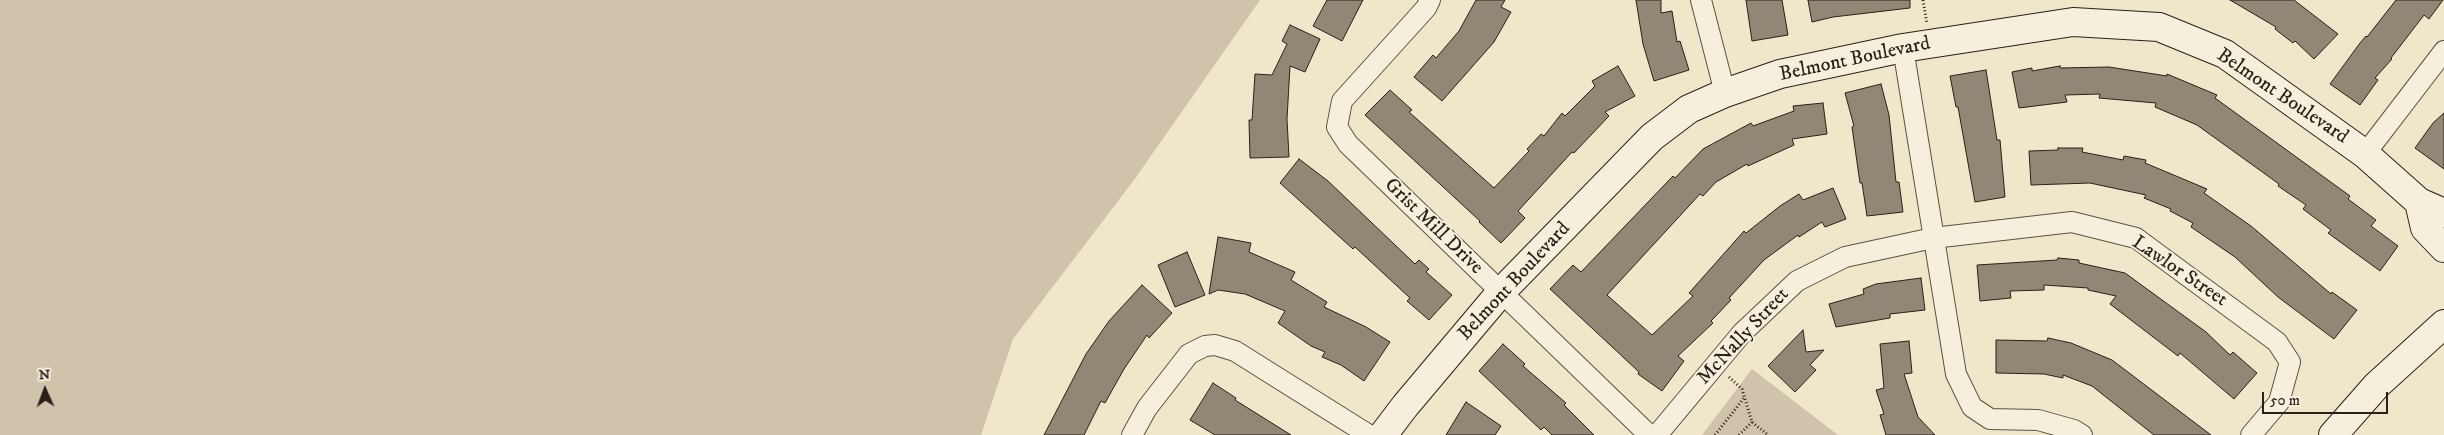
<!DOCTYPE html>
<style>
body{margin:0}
#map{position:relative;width:2444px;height:435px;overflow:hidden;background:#f0e6c9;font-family:"IM FELL DW Pica",serif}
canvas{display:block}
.north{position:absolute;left:20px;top:365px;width:50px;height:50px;-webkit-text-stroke:4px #f5efdc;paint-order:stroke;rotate:358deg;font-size:14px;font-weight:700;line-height:20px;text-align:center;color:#2b2019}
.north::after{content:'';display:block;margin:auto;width:18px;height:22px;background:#2b2019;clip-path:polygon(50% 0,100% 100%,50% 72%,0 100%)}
.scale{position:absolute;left:2262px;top:392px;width:126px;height:22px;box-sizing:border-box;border:2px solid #2b2019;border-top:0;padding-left:6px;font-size:15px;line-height:18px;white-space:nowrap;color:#2b2019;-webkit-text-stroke:4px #f5efdc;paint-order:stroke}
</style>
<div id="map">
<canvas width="2444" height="435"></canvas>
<div class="north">N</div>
<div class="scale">50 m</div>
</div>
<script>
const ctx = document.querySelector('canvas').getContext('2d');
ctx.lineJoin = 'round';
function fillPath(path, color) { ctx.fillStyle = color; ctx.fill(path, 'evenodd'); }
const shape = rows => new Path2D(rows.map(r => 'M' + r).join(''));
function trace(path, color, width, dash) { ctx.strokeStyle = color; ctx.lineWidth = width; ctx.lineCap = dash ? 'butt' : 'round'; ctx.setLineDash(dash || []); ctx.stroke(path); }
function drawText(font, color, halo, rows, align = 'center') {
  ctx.font = font + ' "IM FELL DW Pica",serif'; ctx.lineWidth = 4; ctx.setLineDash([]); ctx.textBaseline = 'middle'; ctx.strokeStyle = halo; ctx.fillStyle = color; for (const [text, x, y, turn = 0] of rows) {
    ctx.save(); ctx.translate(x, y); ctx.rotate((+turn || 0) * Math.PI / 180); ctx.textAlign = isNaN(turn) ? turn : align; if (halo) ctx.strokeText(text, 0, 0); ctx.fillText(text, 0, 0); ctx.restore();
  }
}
const green = shape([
 [0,0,1260,0,1134,180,1013,339,981,435,0,435],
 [1752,369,1838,435,1702,435]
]);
const building = shape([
 [1327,0,1363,0,1342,41,1313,26,1327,0],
 [1476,0,1505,0,1501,7,1511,12,1494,42,1442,101,1414,77,1433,55,1436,58,1459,31,1476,0],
 [1636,0,1661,0,1661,13,1672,11,1677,42,1680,41,1689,70,1654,81,1643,44,1636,0],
 [1746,0,1782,0,1788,35,1752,41,1746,0],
 [1808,0,1910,0,1910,8,1833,17,1812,22,1808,0],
 [2230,0,2294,0,2338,34,2314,59,2295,41,2293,43,2275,29,2276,27,2230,0],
 [2396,0,2443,0,2429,19,2424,15,2391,58,2392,59,2375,78,2378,80,2360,105,2330,84,2360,43,2366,36,2367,37,2396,0],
 [1290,25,1320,39,1305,72,1290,66,1287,119,1289,157,1250,158,1249,120,1252,120,1255,74,1272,75,1287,44,1282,41,1290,25],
 [1618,66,1635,96,1605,112,1609,116,1574,153,1572,152,1518,211,1525,218,1501,243,1479,222,1480,221,1365,115,1390,90,1412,110,1409,112,1494,188,1529,151,1527,149,1541,134,1544,136,1562,113,1565,116,1595,86,1592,81,1618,66],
 [2060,66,2060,68,2109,67,2167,76,2167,74,2217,95,2215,98,2350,196,2348,199,2376,220,2371,226,2398,246,2380,271,2328,233,2331,230,2303,209,2306,205,2278,186,2279,184,2197,125,2155,107,2156,103,2099,98,2100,94,2065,95,2067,102,2019,108,2012,72,2032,68,2032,71,2060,66],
 [1986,70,1997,140,2000,140,2005,197,1975,202,1958,107,1956,107,1950,76,1986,70],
 [1881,84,1889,115,1896,182,1899,182,1903,212,1867,216,1862,183,1860,183,1852,127,1854,126,1845,93,1881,84],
 [1823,103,1827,134,1792,139,1794,145,1748,166,1747,164,1716,182,1703,196,1700,194,1607,295,1652,335,1693,296,1689,293,1744,231,1746,233,1780,206,1799,194,1803,200,1833,188,1846,219,1825,227,1822,222,1799,237,1798,235,1764,260,1729,298,1731,300,1711,321,1713,323,1678,356,1684,361,1662,391,1638,374,1639,372,1550,289,1573,265,1581,272,1673,176,1675,178,1703,149,1751,123,1753,126,1794,111,1793,106,1823,103],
 [2444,113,2444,169,2415,148,2433,123,2444,113],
 [2058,148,2083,148,2082,152,2123,160,2124,156,2146,160,2145,163,2207,189,2204,193,2251,226,2331,294,2332,292,2357,310,2334,339,2278,297,2235,257,2191,227,2193,223,2170,211,2171,209,2144,198,2146,195,2090,183,2031,185,2029,151,2058,150,2058,148],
 [1299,159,1328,181,1415,264,1419,260,1429,269,1426,272,1452,295,1429,320,1407,301,1410,298,1355,247,1353,249,1280,183,1299,159],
 [1218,237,1251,243,1249,252,1295,272,1291,280,1327,302,1324,307,1366,327,1390,342,1364,381,1341,365,1322,357,1325,352,1311,346,1278,323,1285,311,1245,294,1218,290,1209,294,1218,237],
 [1187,252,1205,295,1175,307,1158,265,1187,252],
 [2058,258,2079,260,2079,263,2125,273,2206,332,2230,355,2233,352,2257,373,2234,399,2180,353,2178,356,2110,304,2116,296,2088,290,2088,288,2044,285,2044,290,2010,291,2011,298,1980,301,1977,265,2057,260,2058,258],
 [1921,278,1925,310,1890,314,1890,318,1836,327,1829,304,1864,294,1863,289,1876,284,1921,278],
 [1142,285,1172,313,1149,338,1147,335,1124,369,1105,403,1101,401,1084,435,1044,435,1086,354,1109,321,1142,285],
 [1803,330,1806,352,1824,350,1810,365,1816,370,1795,392,1768,366,1803,330],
 [2048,338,2071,343,2112,360,2211,435,2154,435,2092,386,2063,375,2063,378,2044,374,1996,373,1996,340,2047,341,2048,338],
 [1909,341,1912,373,1904,374,1918,417,1935,435,1886,435,1880,415,1884,414,1876,390,1884,388,1880,344,1909,341],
 [1503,344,1525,364,1523,366,1566,403,1564,405,1594,435,1552,435,1544,427,1541,430,1479,371,1503,344],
 [1213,383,1236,398,1235,400,1291,435,1215,435,1190,420,1213,383],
 [1466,402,1501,426,1495,435,1446,435,1466,402]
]);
const path = shape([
 [1923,0,1927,24],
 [1729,377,1742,389,1752,422,1768,435],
 [1715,435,1744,398],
 [1739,435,1752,422]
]);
const street = shape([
 [1430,0,1426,8,1342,101,1337,127,1348,144,1649,435],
 [1701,0,1725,93],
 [1903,48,1956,374,1972,407,1990,419,2038,420,2074,430,2082,435],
 [2365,154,2444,51],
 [1132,435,1147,408,1189,354,1205,346,1215,345,1235,351,1369,435],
 [1657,435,1742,333,1797,281,1845,257,1933,238,2072,222,2136,238,2277,342,2290,362,2279,402,2251,435]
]);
const secondary = shape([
 [2419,202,2425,228,2444,248],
 [1383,435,1405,406,1501,292,1652,137,1689,109,1725,93,1780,74,1903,48,2073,22,2159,27,2225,54,2365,154,2419,202,2444,213],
 [2333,435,2377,385,2444,324]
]);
const streetNames = [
 ["Belmont Boulevard",1855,60,-12],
 ["Belmont Boulevard",2282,97,34],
 ["Grist Mill Drive",1433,227,44],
 ["Lawlor Street",2179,272,34],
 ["Belmont Boulevard",1515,282,-47],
 ["McNally Street",1744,337,-47]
];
fillPath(green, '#cfc4ab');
fillPath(building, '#918775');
trace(building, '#2b2019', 1);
trace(street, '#5c5245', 22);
trace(secondary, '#2b2019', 30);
trace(path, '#2b2019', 3, [1, 2.5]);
trace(street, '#f5efdc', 20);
trace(secondary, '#f5efdc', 28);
drawText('20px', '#2b2019', '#f5efdc', streetNames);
</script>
